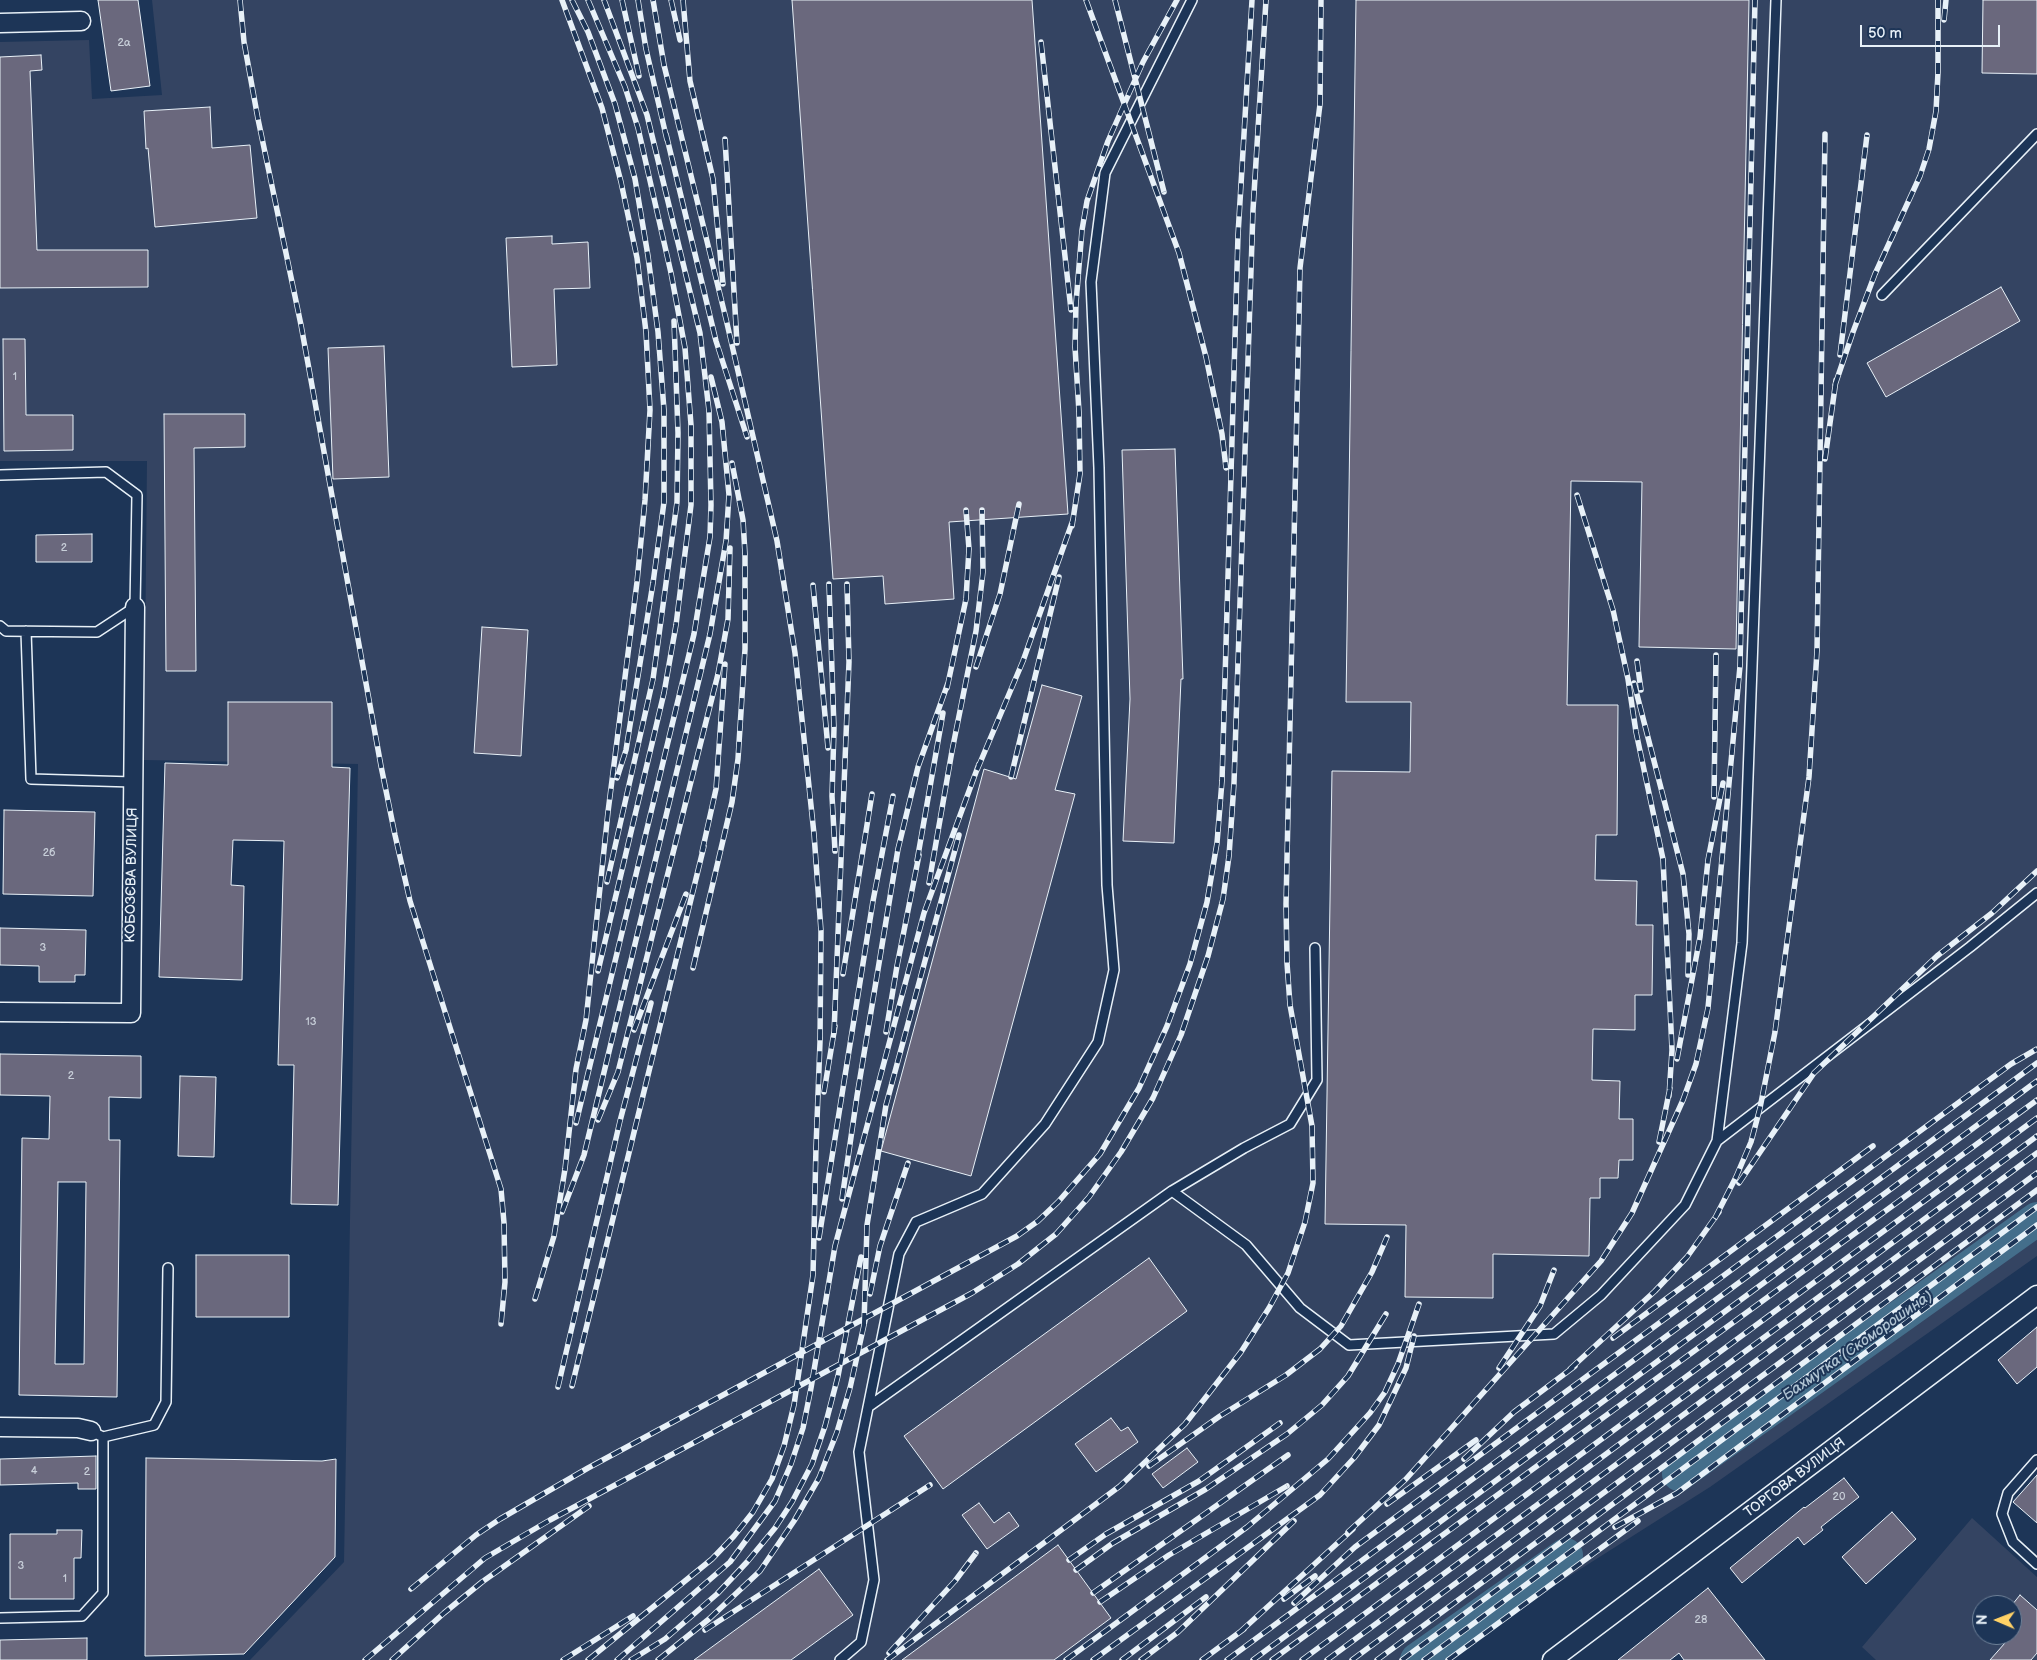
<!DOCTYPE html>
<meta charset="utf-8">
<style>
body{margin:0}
#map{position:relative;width:2037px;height:1660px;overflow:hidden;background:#1d3557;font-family:"Balsamiq Sans",sans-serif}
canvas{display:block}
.north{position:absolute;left:1972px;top:1595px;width:50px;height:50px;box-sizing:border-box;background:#1d3557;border:1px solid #6e8097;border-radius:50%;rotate:271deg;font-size:14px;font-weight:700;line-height:20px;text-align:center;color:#e8f1f8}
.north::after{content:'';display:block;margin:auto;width:18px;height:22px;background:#ffd166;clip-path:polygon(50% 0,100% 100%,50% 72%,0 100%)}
.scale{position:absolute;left:1860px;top:25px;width:140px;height:22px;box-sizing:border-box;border:2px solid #e8f1f8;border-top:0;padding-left:6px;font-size:15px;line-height:18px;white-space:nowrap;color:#e8f1f8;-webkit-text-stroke:4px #1d3557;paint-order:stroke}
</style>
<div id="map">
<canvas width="2037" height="1660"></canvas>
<div class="north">N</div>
<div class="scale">50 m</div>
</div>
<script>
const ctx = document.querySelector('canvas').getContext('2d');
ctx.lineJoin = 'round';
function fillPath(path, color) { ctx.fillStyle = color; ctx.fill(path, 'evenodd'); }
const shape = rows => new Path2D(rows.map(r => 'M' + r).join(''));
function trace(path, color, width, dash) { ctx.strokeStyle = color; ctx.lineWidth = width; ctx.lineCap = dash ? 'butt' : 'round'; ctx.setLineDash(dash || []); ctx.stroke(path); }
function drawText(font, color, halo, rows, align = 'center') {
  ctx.font = font + ' "Balsamiq Sans",sans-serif'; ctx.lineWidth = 4; ctx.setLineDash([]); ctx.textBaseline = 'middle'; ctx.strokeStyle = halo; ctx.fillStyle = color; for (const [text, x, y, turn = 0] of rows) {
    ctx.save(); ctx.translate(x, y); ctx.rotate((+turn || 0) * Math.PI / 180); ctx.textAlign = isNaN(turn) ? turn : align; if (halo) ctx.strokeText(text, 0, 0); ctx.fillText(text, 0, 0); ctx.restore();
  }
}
const built = shape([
 [152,0,2037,0,2037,1256,1710,1487,1437,1660,250,1660,344,1562,358,764,144,760,147,461,0,461,0,42,89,40,92,99,162,95],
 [1972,1518,2037,1577,2037,1660,1876,1660,1862,1647],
 [1982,1605,2012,1605,2012,1635,1982,1635]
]);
const river = shape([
 [1679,1474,2037,1219],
 [1417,1660,1566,1555]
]);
const building = shape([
 [98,0,138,0,150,86,111,91,98,0],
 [792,0,1032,0,1068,514,949,522,954,599,885,604,883,576,833,579,792,0],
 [1356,0,1749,0,1736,649,1639,647,1642,482,1571,481,1567,705,1618,705,1617,835,1596,835,1595,880,1637,881,1636,925,1653,925,1652,995,1635,995,1635,1030,1593,1029,1592,1080,1620,1081,1619,1119,1633,1119,1633,1160,1619,1160,1618,1178,1600,1178,1600,1198,1590,1198,1589,1256,1493,1254,1493,1298,1405,1297,1406,1225,1325,1224,1332,771,1410,772,1411,702,1346,702,1356,0],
 [1983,0,2037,0,2037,74,1982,73,1983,0],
 [41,55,42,70,30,71,37,250,148,250,148,287,0,288,0,57,41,55],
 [210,107,212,148,250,145,257,218,155,227,148,148,146,149,144,111,210,107],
 [552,236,552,244,588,242,590,288,554,289,557,365,512,367,506,238,552,236],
 [2001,287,2020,321,1886,397,1867,363,2001,287],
 [3,339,25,339,26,415,73,415,73,450,4,451,3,339],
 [384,346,389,477,333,479,328,348,384,346],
 [164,414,245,414,245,447,194,448,196,671,166,671,164,414],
 [1175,449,1183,679,1181,679,1174,843,1123,841,1130,699,1122,450,1175,449],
 [92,534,92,562,36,562,36,535,92,534],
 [482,627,528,630,521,756,474,753,482,627],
 [1042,685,1082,696,1055,790,1075,794,971,1176,881,1151,984,769,1016,779,1042,685],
 [228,702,332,702,332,767,350,768,338,1205,291,1204,294,1065,278,1065,284,841,233,840,231,885,244,886,242,980,159,977,165,763,228,765,228,702],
 [4,810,95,812,93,896,3,894,4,810],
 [0,928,86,930,85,975,75,975,75,982,39,982,39,966,0,965,0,928],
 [0,1054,141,1056,141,1098,109,1097,109,1140,120,1140,117,1397,19,1395,22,1138,49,1139,50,1096,0,1095,0,1054],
 [58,1182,86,1182,84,1364,55,1364,58,1182],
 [180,1076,216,1077,214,1157,178,1156,180,1076],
 [196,1255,289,1255,289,1317,196,1317,196,1255],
 [1149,1258,1187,1311,943,1489,904,1436,1149,1258],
 [2037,1327,2037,1367,2017,1384,1998,1360,2037,1327],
 [1111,1418,1121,1431,1128,1427,1138,1442,1096,1472,1075,1444,1111,1418],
 [1187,1448,1198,1462,1163,1488,1152,1474,1187,1448],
 [96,1456,96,1489,78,1489,78,1483,0,1485,0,1459,96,1456],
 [146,1458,322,1461,336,1459,335,1557,244,1654,145,1656,146,1458],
 [2037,1475,2037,1523,2013,1502,2037,1475],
 [1844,1478,1859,1497,1821,1527,1823,1530,1804,1545,1798,1537,1742,1583,1730,1568,1804,1507,1805,1508,1844,1478],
 [979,1503,994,1523,1009,1512,1019,1526,987,1549,962,1515,979,1503],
 [1892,1512,1916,1539,1866,1584,1842,1557,1892,1512],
 [57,1530,82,1530,81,1558,74,1558,74,1599,10,1599,10,1534,57,1534,57,1530],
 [1058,1545,1111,1618,1054,1660,902,1660,1058,1545],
 [819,1569,853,1615,791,1660,694,1660,819,1569],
 [1708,1588,1765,1660,1684,1660,1679,1653,1670,1660,1618,1660,1708,1588],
 [2020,1595,2037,1610,2037,1653,2031,1660,1990,1660,2012,1635,2012,1605,2020,1595],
 [87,1638,87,1660,0,1660,0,1640,87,1638]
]);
const service = shape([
 [1882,295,2037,134],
 [0,475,106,472,137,495,135,607,97,632,6,631,0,626],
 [26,631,31,779,133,782],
 [1717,1141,1970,947,2037,893],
 [1172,1191,1246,1245,1300,1308,1349,1345,1554,1334,1601,1295,1685,1205,1717,1141,1742,943,1776,0],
 [868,1407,1172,1191,1244,1148,1290,1124,1317,1080,1315,948],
 [103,1437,154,1425,166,1402,168,1268],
 [2037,1460,2008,1493,2002,1514,2013,1542,2037,1564],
 [0,1618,82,1616,103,1593,103,1437,91,1431],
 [840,1660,861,1642,874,1580,859,1452,899,1254,916,1222,982,1194,1045,1124,1098,1042,1114,970,1107,885,1099,468,1091,282,1105,173,1192,0]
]);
const minor = shape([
 [0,23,81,21],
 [0,1012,131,1013,135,607],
 [0,1427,78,1428,91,1431],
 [1552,1660,2037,1295]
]);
const rail = shape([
 [240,0,244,42,258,119,301,325,381,766,395,835,410,901,501,1189,504,1223,505,1282,501,1324],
 [572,0,588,32,615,104,635,179,648,256,658,332,664,410,664,502,653,583,626,750,617,778],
 [588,0,625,87,638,128,671,273,685,348,691,425,691,505,676,625,664,693,598,971],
 [622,0,639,76],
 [638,0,646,49,667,140],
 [671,0,680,40],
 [683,0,690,81,713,179,723,284],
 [1086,0,1179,253,1206,357,1222,434,1226,468],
 [1115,0,1164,192],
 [1944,20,1946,0],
 [1041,42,1071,310],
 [666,134,716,341,747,437],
 [725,139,737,343],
 [1840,355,1867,135],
 [1835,385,1853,332,1875,274,1920,176,1929,149,1936,111,1938,72,1938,0],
 [1825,459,1836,380],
 [1577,495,1613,610,1628,679,1636,732,1663,859,1672,1050,1669,1096],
 [1072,526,1080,474,1079,412,1075,347,1076,303,1082,230,1087,201,1108,141,1143,62,1177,0],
 [829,584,834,728,832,796,835,851],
 [813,585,828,748],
 [1637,661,1641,690],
 [976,667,1000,594,1019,504],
 [1634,683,1683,874,1689,934,1688,975],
 [947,688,966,599,969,549,966,510],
 [977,770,1023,661,1073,520],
 [1011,777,1059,577],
 [1714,797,1716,655],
 [702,852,716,789,725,664],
 [917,861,943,713],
 [607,882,653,679,677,502,678,433,674,321],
 [929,883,952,751,976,631,983,572,982,510],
 [693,968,732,802,738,759,745,649,745,554,743,520,732,463],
 [843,974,872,794],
 [634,1030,686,894],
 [886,1032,897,966,919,855],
 [834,1033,849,662,847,584],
 [1677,1059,1700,937,1708,860,1723,783],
 [824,1092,835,1026],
 [598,1120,618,1072,718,674,728,619,730,548],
 [576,1123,694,634,710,537,711,505,709,411,700,333,647,115,604,0],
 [1659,1142,1670,1088],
 [1739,1183,1814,1073,1937,956,1992,913,2037,871],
 [842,1199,857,1096,898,849,918,767,948,683],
 [562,1212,584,1155,710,634,726,541,729,495,722,422,711,377],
 [1715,1218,1736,1177,1751,1142,1760,1108,1775,1032,1809,777,1817,651,1825,134],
 [819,1238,873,901,893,796],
 [870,1294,880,1246,908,1163],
 [535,1299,554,1236,565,1169,576,1069,586,1020,608,812,637,582,645,500,650,410,646,332,637,258,621,182,602,108,562,0],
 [864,1324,867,1225,886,1105,959,835],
 [1613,1338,1873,1146],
 [1499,1368,1540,1306,1554,1270],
 [1570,1369,1655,1291,1687,1257,1719,1212],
 [572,1386,704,846],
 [558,1387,620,1121,651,1003],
 [1464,1459,1514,1412,1575,1366],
 [1149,1466,1220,1416,1286,1375,1320,1349,1341,1326,1372,1272,1387,1237],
 [1387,1504,1476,1440],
 [1615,1527,1677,1493,2037,1225],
 [1348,1532,1406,1479,1601,1261,1632,1213,1683,1100,1696,1064,1708,1008,1740,666,1755,0],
 [1069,1560,1106,1534,1199,1481,1280,1423],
 [1076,1570,1113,1543,1206,1489,1287,1434,1322,1405,1348,1376,1386,1314],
 [411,1589,476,1535,500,1519,588,1468,1017,1236,1038,1221,1058,1202,1100,1154,1139,1088,1167,1026,1190,964,1207,902,1217,843,1222,781,1238,235,1252,0],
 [1093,1593,1288,1455],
 [1284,1599,1315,1576],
 [1100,1602,1169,1555,1287,1486],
 [1294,1603,1355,1547,2011,1064,2037,1049],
 [705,1630,930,1485],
 [1240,1632,1353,1529],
 [889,1653,955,1581,976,1553],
 [365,1660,485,1558,550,1520,972,1293,1018,1264,1056,1234,1089,1197,1121,1152,1153,1098,1181,1035,1208,956,1223,899,1229,856,1234,783,1253,210,1266,0],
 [392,1660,444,1613,482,1582,589,1506],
 [563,1660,633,1616],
 [588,1660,712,1559,734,1536,753,1512,772,1479,784,1446,794,1405,813,1275,816,1147,820,1042,821,931,814,834,795,653,777,541,726,319,664,65,653,0],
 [617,1660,730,1562,775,1501,791,1464,803,1428,811,1388,835,1246,924,913,979,764],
 [631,1660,665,1639,717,1594,747,1562,775,1528,792,1502,812,1464,825,1426,838,1376,861,1257],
 [658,1660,709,1619,760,1571,794,1521,819,1478,837,1432,850,1388,866,1316],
 [887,1660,1120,1486,1185,1424,1241,1352,1269,1308,1288,1273,1305,1222,1313,1183,1312,1126,1290,1005,1287,963,1286,904,1300,268,1320,104,1321,0],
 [1066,1660,1247,1527,1328,1459,1370,1413,1385,1392,1398,1364,1419,1304],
 [1093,1660,1320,1495,1354,1458,1379,1425,1406,1368,1414,1336],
 [1122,1660,1206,1597],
 [1141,1660,1178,1632,1294,1521],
 [1202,1660,1244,1629],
 [1227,1660,2037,1063],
 [1253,1660,2037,1081],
 [1272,1660,2037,1100],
 [1302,1660,2037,1118],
 [1327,1660,2037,1136],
 [1352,1660,2037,1153],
 [1377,1660,2037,1173],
 [1402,1660,2037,1190],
 [1424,1660,2037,1207],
 [1448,1660,1638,1521]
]);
const numberNames = [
 ["2а",124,43],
 ["1",15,377],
 ["2",64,548],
 ["2б",49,853],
 ["3",43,948],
 ["13",311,1022],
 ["2",71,1076],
 ["4",34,1471],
 ["2",87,1472],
 ["20",1839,1497],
 ["3",21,1566],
 ["1",65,1579],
 ["28",1701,1620]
];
const streetNames = [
 ["КОБОЗЄВА ВУЛИЦЯ",132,875,-89],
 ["ТОРГОВА ВУЛИЦЯ",1795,1478,-37]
];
const waterNames = [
 ["Бахмутка (Скоморошина)",1858,1346,-35]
];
fillPath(built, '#344462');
trace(river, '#446e8b', 34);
fillPath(building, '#6a687d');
trace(building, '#e8f1f8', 1);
trace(service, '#e8f1f8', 12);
trace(minor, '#e8f1f8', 21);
trace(service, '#1d3557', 9);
trace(minor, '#1d3557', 18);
trace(rail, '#e8f1f8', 5.5);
trace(rail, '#1d3557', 4, [11]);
drawText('11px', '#c8cfd9', null, numberNames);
drawText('14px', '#e8f1f8', '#1d3557', streetNames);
drawText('italic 15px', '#afc3d2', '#1d3557', waterNames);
</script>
